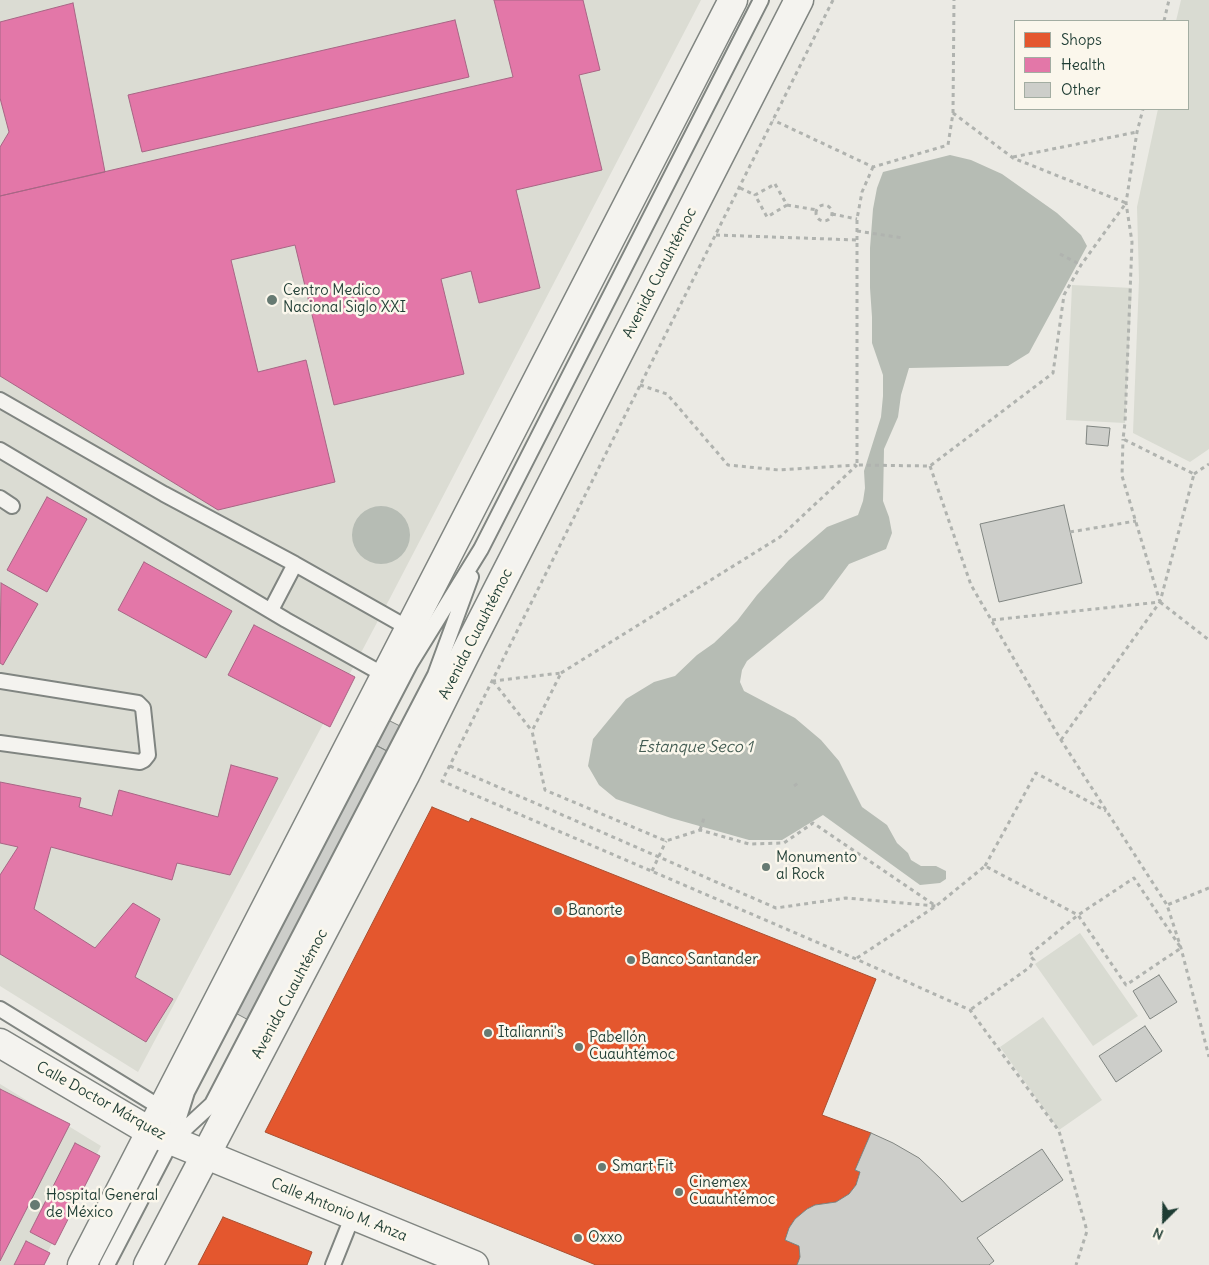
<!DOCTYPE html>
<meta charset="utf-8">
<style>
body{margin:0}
#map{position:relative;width:1209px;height:1265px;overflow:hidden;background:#ebeae4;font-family:Delius,sans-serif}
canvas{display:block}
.legend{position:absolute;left:1014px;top:20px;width:175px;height:90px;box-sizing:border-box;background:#fbf7ec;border:1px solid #a3ada2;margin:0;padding:6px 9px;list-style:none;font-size:15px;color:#1f3d34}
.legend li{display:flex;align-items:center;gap:10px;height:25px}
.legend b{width:25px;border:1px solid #a3ada2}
.north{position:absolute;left:1139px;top:1195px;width:50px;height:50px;-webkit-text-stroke:4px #fbf7ec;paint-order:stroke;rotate:203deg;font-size:14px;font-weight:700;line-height:20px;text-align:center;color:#1f3d34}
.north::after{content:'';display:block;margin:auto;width:18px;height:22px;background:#1f3d34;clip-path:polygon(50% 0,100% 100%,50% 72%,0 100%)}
</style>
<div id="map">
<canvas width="1209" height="1265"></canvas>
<ul class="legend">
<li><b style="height:14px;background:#e4572e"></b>Shops</li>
<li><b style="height:14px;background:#e377a8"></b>Health</li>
<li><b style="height:14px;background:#cdceca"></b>Other</li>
</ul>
<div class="north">N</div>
</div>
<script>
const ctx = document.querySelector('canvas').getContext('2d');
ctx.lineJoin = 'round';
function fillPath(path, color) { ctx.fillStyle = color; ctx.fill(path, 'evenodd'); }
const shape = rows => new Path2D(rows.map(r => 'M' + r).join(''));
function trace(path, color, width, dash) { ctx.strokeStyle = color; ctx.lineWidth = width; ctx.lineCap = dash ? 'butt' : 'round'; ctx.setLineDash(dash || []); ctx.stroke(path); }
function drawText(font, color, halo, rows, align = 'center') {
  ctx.font = font + ' Delius,sans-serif'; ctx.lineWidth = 5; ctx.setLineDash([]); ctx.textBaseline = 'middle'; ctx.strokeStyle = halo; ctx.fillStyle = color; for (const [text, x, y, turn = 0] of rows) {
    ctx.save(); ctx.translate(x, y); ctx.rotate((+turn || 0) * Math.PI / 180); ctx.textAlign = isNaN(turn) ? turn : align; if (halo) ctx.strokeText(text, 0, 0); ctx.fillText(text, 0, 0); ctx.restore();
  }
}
const built = shape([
 [0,0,701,0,389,600,138,1072,0,986],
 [0,1084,101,1146,41,1265,0,1265]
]);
const green = shape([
 [1181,0,1209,0,1209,449,1190,462,1133,433,1139,280,1137,207,1158,109,1188,109,1188,21,1176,21],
 [1072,285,1132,288,1125,423,1066,420],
 [1080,933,1138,1016,1093,1046,1035,964],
 [1043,1017,1102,1100,1059,1130,1000,1047]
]);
const water = shape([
 [950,155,971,160,1002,174,1057,213,1081,235,1087,246,1029,353,1008,366,909,368,901,395,898,417,884,449,883,501,889,517,892,533,886,549,849,564,823,599,747,661,742,670,740,682,744,691,795,718,821,740,839,761,862,807,887,825,897,843,908,853,911,860,921,866,936,866,946,871,946,879,940,883,920,885,823,815,782,840,749,840,671,818,616,799,599,785,588,766,593,739,626,699,654,682,675,676,697,655,714,643,737,621,757,595,789,560,827,527,858,515,863,501,865,488,864,471,881,417,883,396,883,375,872,343,872,317,870,288,870,248,873,209,877,188,883,172],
 '352 535a29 29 0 1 1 58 0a29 29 0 1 1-58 0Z'
]);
const shops = shape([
 [432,807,469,822,471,818,876,979,822,1115,871,1133,855,1170,860,1172,856,1185,849,1194,836,1202,815,1205,807,1209,795,1219,789,1228,785,1240,799,1246,800,1257,797,1265,596,1265,265,1132,432,807],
 [223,1217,312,1252,307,1265,198,1265,223,1217]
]);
const health = shape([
 [494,0,583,0,600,70,579,75,602,170,516,190,540,288,479,303,471,271,441,279,464,374,334,405,295,245,231,260,258,372,306,360,335,482,218,510,0,376,0,196,513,77,494,0],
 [73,3,105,172,0,196,0,147,9,132,0,98,0,22,73,3],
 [455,20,469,77,142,152,128,95,455,20],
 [47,497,87,519,47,592,7,570,47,497],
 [144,562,232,611,206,658,118,610,144,562],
 [1,583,38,604,3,665,0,663,1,583],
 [254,625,355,677,330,727,228,675,254,625],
 [231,765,278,778,230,875,177,863,172,880,51,847,34,909,95,948,133,903,160,919,135,977,173,999,146,1042,0,954,0,875,18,847,0,843,0,782,81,798,79,807,112,816,119,790,218,817,231,765],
 [0,1089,70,1124,0,1261,0,1089],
 [75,1143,100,1156,55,1245,30,1232,75,1143],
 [26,1241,50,1253,44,1265,14,1265,26,1241]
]);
const building = shape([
 [1087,426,1110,428,1108,446,1086,444,1087,426],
 [1064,505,1082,583,999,602,980,524,1064,505],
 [388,720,400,726,387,751,375,745,388,720],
 [369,741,394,755,254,1023,228,1009,369,741],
 [1159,975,1177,1002,1150,1019,1133,991,1159,975],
 [1145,1026,1162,1051,1116,1082,1099,1056,1145,1026],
 [871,1133,893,1143,919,1158,941,1179,962,1202,1042,1149,1063,1180,977,1238,994,1261,989,1265,797,1265,800,1257,799,1246,785,1240,789,1228,795,1219,807,1209,815,1205,836,1202,849,1194,856,1185,860,1172,855,1170,871,1133]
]);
const path = shape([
 [833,0,442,781,856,959,970,1010,1059,1131,1087,1231,1076,1265],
 [1164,21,1169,0],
 [953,113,954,0],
 [1013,157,1137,132],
 [775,184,787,205,767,217,755,195,775,184],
 [740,188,755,195],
 '816 213a8 8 0 1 1 16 0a8 8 0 1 1-16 0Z',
 [787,205,817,210],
 [832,214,857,219],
 [857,231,903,238],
 [716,235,857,240,857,465,930,466,1053,373,1064,295,1081,265,1126,203,1013,158,953,113,948,145,873,167,773,120],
 [857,240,857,219,862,192,873,167],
 [1060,254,1081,265],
 [640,385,667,394,728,465,779,470,856,465],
 [930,466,971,585,1061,740,1167,905],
 [1194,474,1209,464],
 [1070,532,1136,521],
 [1160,602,1209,640],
 [992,620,1160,602,1122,476,1123,439],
 [561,673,780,537,857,465],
 [493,681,532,731],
 [1061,740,1160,602,1194,474,1123,439,1125,423,1132,242,1126,203,1137,132,1143,109],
 [450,766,776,908,846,898,936,906,813,823,784,843,749,844,700,830,666,841,545,790,532,731,561,673,493,681],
 [794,786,798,783],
 [700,830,704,818],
 [985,866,1036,773,1106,811],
 [652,871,666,841],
 [1209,888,1167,905,1181,948,1209,1057],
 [857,958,936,906,985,866,1078,915,1126,985,1181,948,1134,878,1078,915,1029,955,1034,960,1030,967,970,1010]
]);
const service = shape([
 [0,400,164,494,295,564,410,629],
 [0,450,286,620,386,676],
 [0,498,12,506],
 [271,610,295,564],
 [0,681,138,703,143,708,148,755,144,760,140,762,0,743],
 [0,1009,163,1109],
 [173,1140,212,1104,435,675,471,577],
 [107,1265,172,1140,187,1092,410,664,481,549,761,0],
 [333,1265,353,1215]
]);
const minor = shape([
 [0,1043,151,1132]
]);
const tertiary = shape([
 [151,1132,474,1265]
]);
const primary = shape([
 [82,1265,733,0],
 [148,1265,405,775,471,642,799,0]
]);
const markers = [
 [272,300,6,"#667a72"],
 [766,867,5,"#667a72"],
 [558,911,5,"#667a72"],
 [631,960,5,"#667a72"],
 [488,1033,5,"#667a72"],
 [579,1047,5,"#667a72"],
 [602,1167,5,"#667a72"],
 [679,1192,5,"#667a72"],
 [35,1205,6,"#667a72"],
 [578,1238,5,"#667a72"]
];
const streetNames = [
 ["Avenida Cuauhtémoc",660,273,-63],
 ["Avenida Cuauhtémoc",476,634,-63],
 ["Avenida Cuauhtémoc",290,994,-62],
 ["Calle Doctor Márquez",101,1101,29],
 ["Calle Antonio M. Anza",339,1210,22]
];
const poiNames = [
 ["Centro Medico",283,291],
 ["Nacional Siglo XXI",283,308],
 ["Monumento",776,858],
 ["al Rock",776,875],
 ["Banorte",568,911],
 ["Banco Santander",641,960],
 ["Italianni's",498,1033],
 ["Pabellón",589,1038],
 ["Cuauhtémoc",589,1055],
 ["Smart Fit",612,1167],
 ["Cinemex",689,1183],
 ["Cuauhtémoc",689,1200],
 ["Hospital General",46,1196],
 ["de México",46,1213],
 ["Oxxo",588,1238]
];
const waterNames = [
 ["Estanque Seco 1",695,747]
];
fillPath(built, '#dbdcd3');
fillPath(green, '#d9dbd2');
fillPath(water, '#b6bcb4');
fillPath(shops, '#e4572e');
trace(shops, '#a94f30', 1);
fillPath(health, '#e377a8');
trace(health, '#a86685', 1);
fillPath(building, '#cdceca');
trace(building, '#808581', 1);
trace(service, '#808581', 18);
trace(minor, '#808581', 31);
trace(tertiary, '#808581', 31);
trace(primary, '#808581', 31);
trace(path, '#b0b3af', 3, [4, 4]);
trace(service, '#f4f3ef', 14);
trace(minor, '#f4f3ef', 28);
trace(tertiary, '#f4f3ef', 28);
trace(primary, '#f4f3ef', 28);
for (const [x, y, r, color] of markers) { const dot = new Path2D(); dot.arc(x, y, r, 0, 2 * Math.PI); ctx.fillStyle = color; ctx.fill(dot); trace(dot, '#fbf7ec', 2); }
drawText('15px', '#1f3d34', '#fbf7ec', streetNames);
drawText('15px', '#1f3d34', '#fbf7ec', poiNames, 'left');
drawText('italic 16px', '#455d54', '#fbf7ec', waterNames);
</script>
